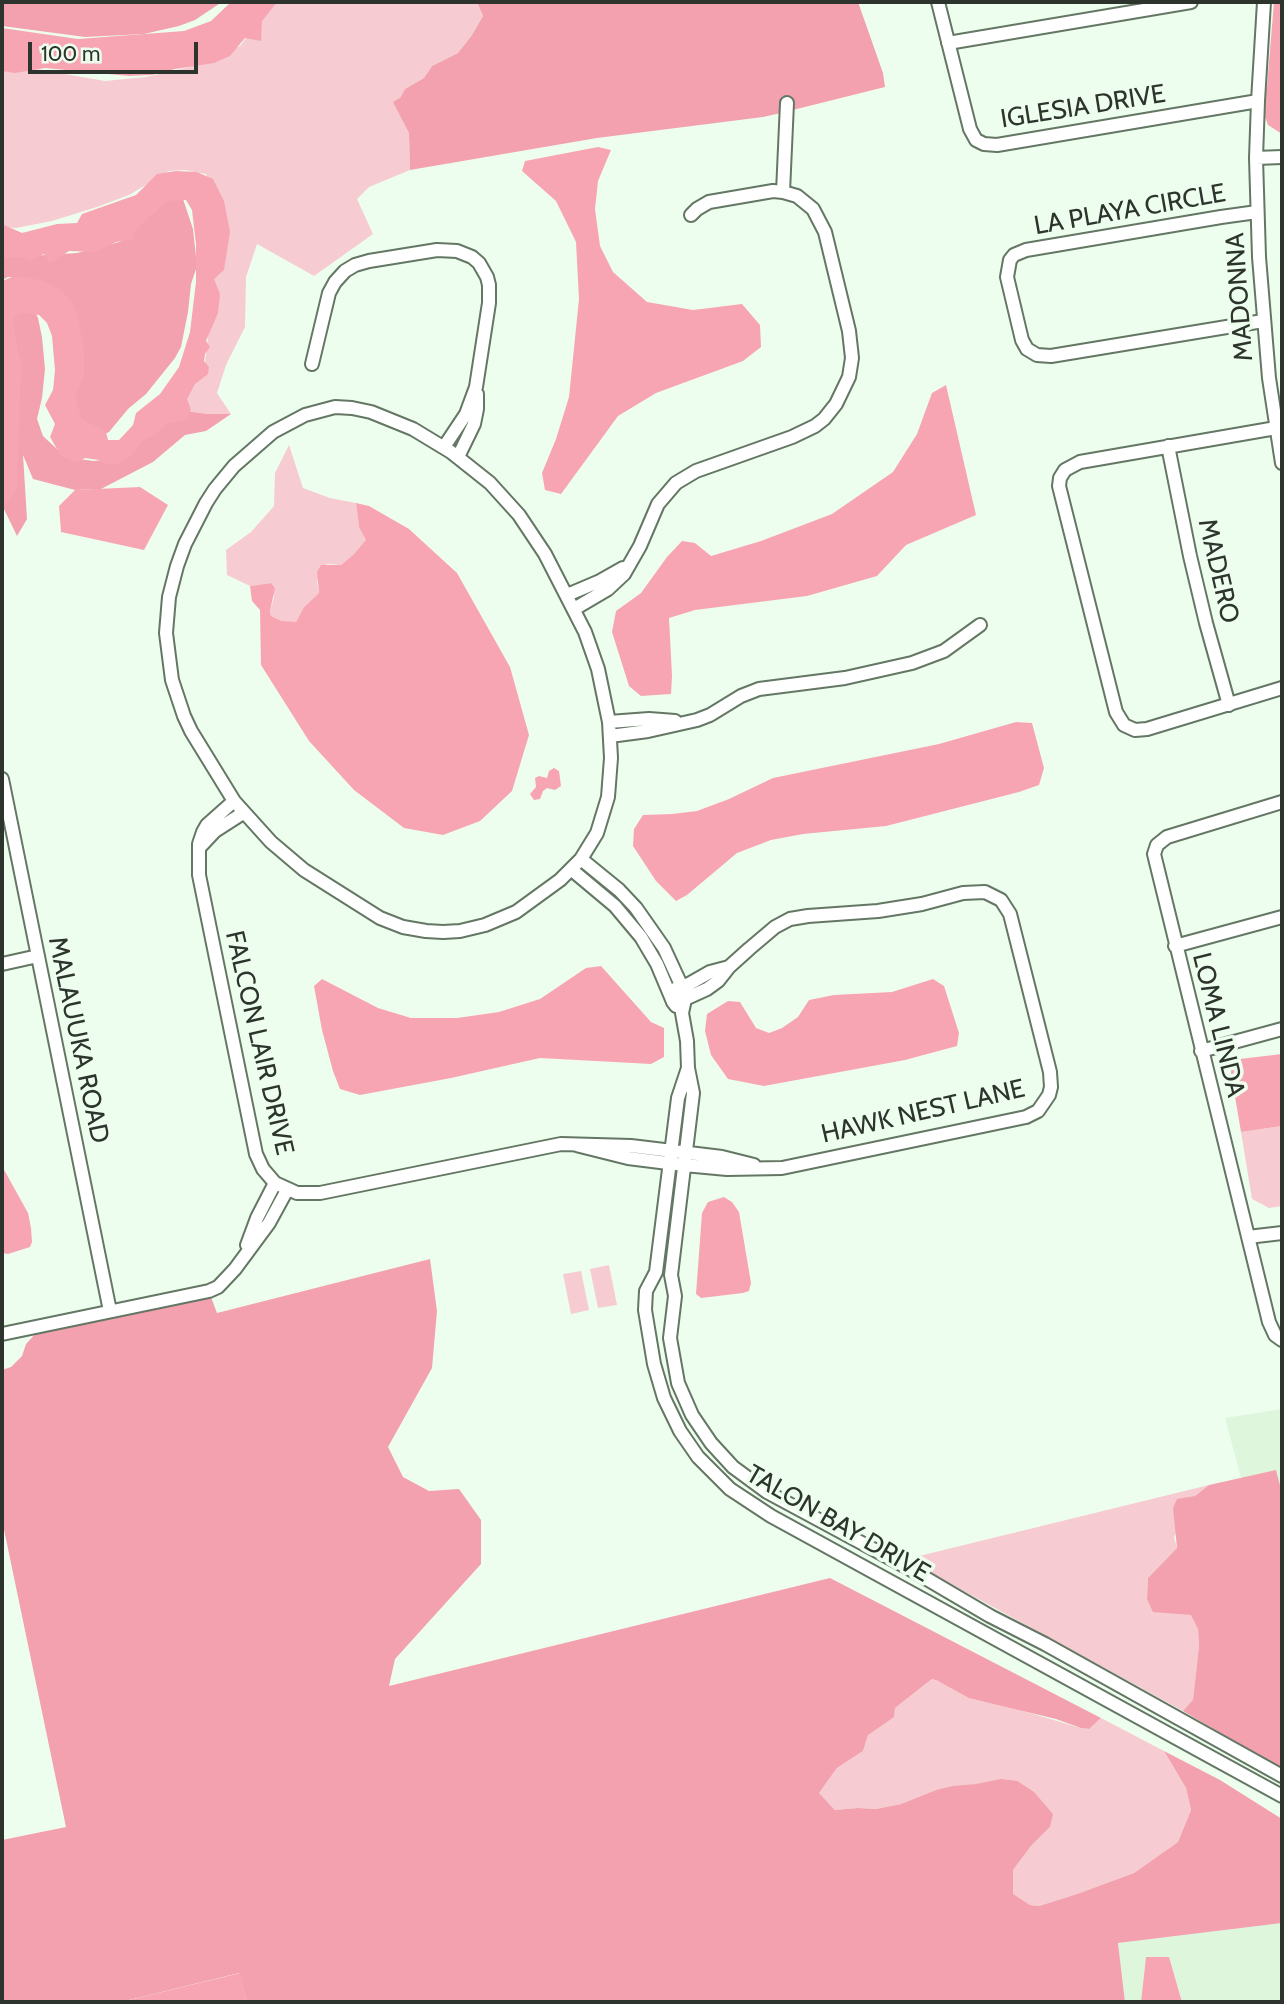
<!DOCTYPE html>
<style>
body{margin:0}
#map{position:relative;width:1284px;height:2004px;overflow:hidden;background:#eefeee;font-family:Cabin,sans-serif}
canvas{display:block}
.frame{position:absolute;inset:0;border:4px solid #2d342d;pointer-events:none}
.scale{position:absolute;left:28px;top:42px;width:170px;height:32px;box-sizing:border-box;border:4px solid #2d342d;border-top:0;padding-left:9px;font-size:21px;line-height:24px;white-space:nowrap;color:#2d342d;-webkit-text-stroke:5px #eefeee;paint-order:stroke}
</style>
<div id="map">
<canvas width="1284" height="2004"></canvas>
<div class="frame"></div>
<div class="scale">100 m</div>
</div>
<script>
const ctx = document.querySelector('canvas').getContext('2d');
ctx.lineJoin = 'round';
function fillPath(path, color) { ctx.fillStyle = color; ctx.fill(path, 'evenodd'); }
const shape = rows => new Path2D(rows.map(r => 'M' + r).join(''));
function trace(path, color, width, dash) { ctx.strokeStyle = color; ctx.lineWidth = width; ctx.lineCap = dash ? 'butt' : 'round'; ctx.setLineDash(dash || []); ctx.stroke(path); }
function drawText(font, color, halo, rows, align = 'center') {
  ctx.font = font + ' Cabin,sans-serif'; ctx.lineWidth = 7; ctx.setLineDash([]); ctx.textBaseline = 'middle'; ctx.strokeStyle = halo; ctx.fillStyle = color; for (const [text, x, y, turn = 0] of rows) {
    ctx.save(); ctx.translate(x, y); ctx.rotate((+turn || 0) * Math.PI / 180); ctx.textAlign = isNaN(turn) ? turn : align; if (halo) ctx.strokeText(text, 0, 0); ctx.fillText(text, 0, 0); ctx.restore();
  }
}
const built = shape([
 [1282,1409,1282,1493,1276,1470,1241,1478,1225,1418],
 [1282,1923,1282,2002,1182,2002,1169,1957,1146,1957,1141,2002,1125,2002,1118,1943]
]);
const green = shape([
 [273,2,477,2,483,16,472,35,458,53,432,66,424,78,405,89,400,98,404,123,409,133,410,170,369,187,357,199,373,234,314,276,257,244,246,277,245,327,226,365,217,393,231,414,208,414,185,411,171,415,205,362,210,321,212,187,206,174,185,170,169,171,129,195,97,207,52,221,16,228,2,227,2,63,105,81,146,77,189,67,240,46],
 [289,445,303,488,330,498,356,503,359,526,367,540,354,554,341,565,327,564,317,581,319,593,304,607,296,622,292,623,282,621,271,616,270,611,274,597,271,583,250,586,227,575,226,550,251,532,274,506,275,473],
 [1282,1126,1282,1206,1269,1208,1252,1199,1241,1132],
 [609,1265,617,1305,598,1308,590,1269],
 [581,1271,589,1310,571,1314,563,1274],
 [1209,1485,1195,1496,1174,1537,1177,1548,1148,1578,1147,1599,1192,1615,1198,1629,1199,1646,1193,1701,1183,1711,931,1573,919,1556],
 [932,1679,996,1703,1081,1728,1089,1729,1101,1718,1164,1751,1186,1788,1191,1810,1178,1842,1134,1873,1077,1894,1039,1906,1030,1905,1012,1894,1013,1870,1031,1846,1050,1827,976,1784,936,1790,901,1804,876,1809,858,1808,835,1810,819,1793,837,1768,863,1751,868,1735,895,1708]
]);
const forest = shape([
 [2,2,222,2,195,20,179,26,144,34,85,37,2,26],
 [477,2,858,2,883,73,885,87,793,110,793,97,782,96,781,113,763,117,597,138,410,170,409,133,393,102,400,98,405,89,424,78,432,66,458,53,472,35,483,16],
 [182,196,193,229,197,266,191,284,188,312,181,347,175,358,146,394,128,409,109,432,104,434,91,431,69,405,73,388,37,281,18,277,8,277,2,280,2,253,30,256,77,253,119,242,127,239,154,204],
 [17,309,34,310,38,318,42,337,45,369,42,398,37,419,43,436,58,450,79,459,94,461,117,458,185,411,208,414,231,414,206,431,185,435,153,462,101,489,75,490,33,479,23,455,27,519,17,536,2,505,6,335],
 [430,1259,437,1311,432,1368,388,1447,403,1477,429,1491,459,1489,481,1520,481,1564,395,1659,389,1686,830,1578,1101,1718,1089,1729,1081,1728,1056,1719,969,1698,938,1681,932,1679,895,1708,894,1717,868,1735,863,1751,837,1768,819,1793,835,1810,858,1808,876,1809,901,1804,936,1790,953,1786,976,1784,1001,1779,1017,1781,1034,1792,1053,1814,1050,1827,1031,1846,1013,1870,1013,1894,1030,1905,1039,1906,1077,1894,1134,1873,1178,1842,1191,1810,1186,1788,1164,1751,1220,1780,1282,1819,1282,1923,1118,1943,1125,2002,247,2002,239,1973,121,2002,2,2002,2,1840,66,1827,2,1520,2,1370,11,1367,22,1356,26,1344,36,1333,211,1297,217,1313],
 [1276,1470,1282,1493,1282,1769,1183,1711,1193,1700,1199,1646,1198,1629,1191,1615,1153,1612,1147,1599,1148,1578,1177,1548,1173,1508,1177,1499,1195,1496,1209,1485]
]);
const water = shape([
 [231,2,277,2,262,21,261,41,245,38,230,56,214,63,175,69,152,75,129,76,45,68,15,73,2,71,2,28,78,39,184,31,211,21],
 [1274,2,1282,2,1282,134,1268,125,1260,103,1267,87],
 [598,147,611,150,598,181,595,209,600,246,613,272,647,302,693,310,742,304,760,325,761,347,743,361,656,393,618,416,561,494,545,490,542,473,556,439,569,397,579,299,576,242,556,201,522,171,525,161],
 [176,171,197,172,213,179,224,201,230,232,224,270,214,279,220,294,218,313,206,341,210,347,205,354,204,361,209,367,208,374,195,384,187,399,191,410,186,420,168,423,155,435,145,439,131,455,117,464,107,465,99,460,85,458,77,463,61,456,50,437,55,424,45,405,53,390,55,370,52,336,47,323,39,315,20,313,13,318,18,353,23,367,20,390,17,489,2,509,2,281,12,277,27,277,46,282,62,291,73,303,78,317,84,353,84,377,75,397,82,419,106,432,108,440,119,440,133,425,136,413,160,394,179,367,190,332,196,282,196,244,192,210,186,200,167,201,134,232,134,239,116,242,95,252,69,251,50,263,44,254,29,261,22,257,7,258,2,257,2,224,22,233,57,224,77,223,82,214,136,195,157,174],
 [946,385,976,515,906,545,877,576,807,596,695,610,669,618,672,676,671,694,641,696,629,686,612,632,616,611,641,593,667,557,682,541,695,543,711,556,761,541,832,514,893,472,917,434,932,393],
 [140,487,168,505,144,550,61,532,59,506,75,490],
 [356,503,369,506,409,529,457,573,510,667,529,735,512,791,480,821,443,835,404,828,354,790,309,741,261,665,260,610,252,601,250,586,271,583,275,588,270,611,271,616,282,621,296,622,304,607,319,593,317,572,321,565,341,565,354,554,366,540,359,527],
 [1016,722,1032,723,1044,768,1039,785,1019,792,886,826,803,834,771,840,737,853,687,895,676,901,656,881,633,846,634,829,643,815,672,814,697,811,729,799,773,778,939,744],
 [554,768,559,771,561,786,555,790,547,788,543,791,540,799,534,800,530,794,536,787,535,778,539,776,547,778,549,771],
 [601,966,651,1022,664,1028,664,1057,651,1064,540,1058,451,1078,360,1095,340,1089,333,1071,322,1030,314,986,322,979,378,1008,411,1018,457,1018,499,1012,540,999,586,968],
 [933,979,944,986,959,1033,957,1046,905,1060,764,1086,728,1079,711,1055,705,1031,707,1014,728,1001,740,1002,756,1028,769,1033,782,1028,798,1017,809,1000,834,995,892,992],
 [1282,1054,1282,1126,1241,1132,1231,1073,1231,1060],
 [2,1166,28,1213,31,1228,32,1242,30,1247,8,1254,3,1253,2,1251],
 [724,1197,732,1202,739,1212,751,1283,749,1291,743,1293,701,1298,696,1294,702,1213,708,1202],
 [1146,1957,1169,1957,1182,2002,1141,2002],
 [240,1973,247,2002,121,2002]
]);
const street = shape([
 [938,2,970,129,976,140,984,144,997,145,1258,101],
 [1264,2,1258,101,1256,158,1259,257,1269,378,1282,463],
 [948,43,1191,2],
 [1256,158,1282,157],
 [783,192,787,103],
 [1257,212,1221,217,1026,250,1014,255,1010,260,1007,277,1022,340,1027,349,1037,355,1051,356,1263,321],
 [312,364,329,293,335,282,345,271,355,265,369,261,437,250,457,251,472,257,479,263,487,277,489,285,489,303,476,387,466,414,444,447],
 [335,407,352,408,371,412,413,429,451,452,490,483,519,515,545,554,585,632,598,669,609,722,611,758,608,797,597,833,581,859,560,880,516,912,485,925,460,931,443,932,426,931,403,927,380,918,304,870,271,842,234,801,191,731,184,716,172,680,166,633,169,597,177,566,185,544,206,503,215,489,234,466,273,432,305,415,335,407],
 [1276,428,1080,462,1065,470,1060,478,1059,486,1116,712,1124,725,1135,730,1147,729,1282,688],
 [1168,446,1190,556,1206,623,1229,705],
 [458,457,474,424,477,409,477,394],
 [567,595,600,581,623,568],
 [574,609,608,589,624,574,640,546,658,504,676,483,696,471,792,437,815,426,824,419,836,404,849,377,852,358,849,331,825,232,813,209,797,196,783,192,773,191,709,202,697,209,691,215],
 [609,722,649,719,675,721],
 [610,736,648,731,697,720,710,715,741,696,759,689,845,678,912,663,944,651,980,625],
 [2,779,110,1311],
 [234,801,207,825,203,832,199,844,199,875,256,1154,263,1169,275,1183,297,1193,320,1193,561,1144,631,1146,722,1157,754,1165],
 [1282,802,1167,837,1157,845,1154,854,1269,1322,1275,1335,1282,1340],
 [200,847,215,831,243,813],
 [581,859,619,890,636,908,664,948,682,987,685,999,682,1013,687,1041,688,1068,693,1093,671,1275,675,1296,670,1338,678,1383,692,1415,711,1443,733,1467,767,1492,910,1569,990,1616,1045,1644,1282,1776],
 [572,870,615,906,641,937,657,964,673,1002,676,1006],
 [1175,946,1282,917],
 [2,964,38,956],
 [675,989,689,984,710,972,729,967],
 [1201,1051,1282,1029],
 [688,1068,678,1098,656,1272,646,1291,645,1310,654,1364,664,1398,680,1431,698,1457,730,1489,771,1516,1282,1796],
 [576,1145,628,1158,684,1165,727,1169,782,1168,1026,1117,1038,1111,1049,1095,1051,1087,1050,1072,1010,914,1001,900,985,892,963,893,922,904,878,911,808,916,790,919,775,927,749,949,729,967,718,981,707,989,685,999,673,1002],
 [1248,1237,1282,1233],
 [247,1245,257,1218,275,1183],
 [2,1334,209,1291,218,1287,235,1269,269,1223,287,1190]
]);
const streetNames = [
 ["IGLESIA DRIVE",1083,107,-9],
 ["LA PLAYA CIRCLE",1130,210,-10],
 ["MADONNA",1240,297,-94],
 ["MADERO",1218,571,77],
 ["LOMA LINDA",1218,1025,76],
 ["MALAUUKA ROAD",78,1040,78],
 ["FALCON LAIR DRIVE",259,1043,77],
 ["HAWK NEST LANE",923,1112,-13],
 ["TALON BAY DRIVE",838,1524,30]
];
fillPath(built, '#ddf6dc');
fillPath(green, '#f6ccd2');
fillPath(forest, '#f3a1af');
fillPath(water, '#f7a5b3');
trace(street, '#647664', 16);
trace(street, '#fff', 12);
drawText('26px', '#2d342d', '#eefeee', streetNames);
</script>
